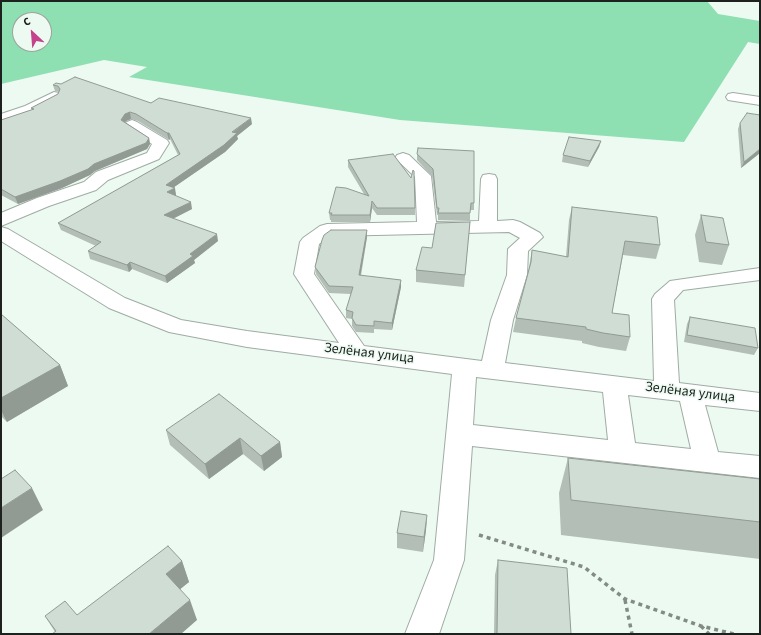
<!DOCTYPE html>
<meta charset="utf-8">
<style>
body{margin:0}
#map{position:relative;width:761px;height:635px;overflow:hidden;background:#ecfaf1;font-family:"Source Sans 3",sans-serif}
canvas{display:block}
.frame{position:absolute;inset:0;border:2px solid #1d221f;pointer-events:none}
.north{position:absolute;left:12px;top:12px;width:40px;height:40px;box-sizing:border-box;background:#ecfaf1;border:1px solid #99a49d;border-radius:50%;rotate:334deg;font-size:11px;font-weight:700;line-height:16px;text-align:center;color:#1d221f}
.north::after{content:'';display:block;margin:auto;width:14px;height:18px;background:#c5438c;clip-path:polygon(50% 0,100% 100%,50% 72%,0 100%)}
</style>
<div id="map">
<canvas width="761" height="635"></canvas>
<div class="frame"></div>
<div class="north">С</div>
</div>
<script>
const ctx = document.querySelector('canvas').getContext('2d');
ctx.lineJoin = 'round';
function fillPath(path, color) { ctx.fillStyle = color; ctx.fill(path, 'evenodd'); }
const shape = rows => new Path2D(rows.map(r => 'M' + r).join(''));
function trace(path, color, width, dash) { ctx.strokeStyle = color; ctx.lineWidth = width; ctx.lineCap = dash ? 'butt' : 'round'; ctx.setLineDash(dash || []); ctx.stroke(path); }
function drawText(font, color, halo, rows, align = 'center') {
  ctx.font = font + ' "Source Sans 3",sans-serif'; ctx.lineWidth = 3; ctx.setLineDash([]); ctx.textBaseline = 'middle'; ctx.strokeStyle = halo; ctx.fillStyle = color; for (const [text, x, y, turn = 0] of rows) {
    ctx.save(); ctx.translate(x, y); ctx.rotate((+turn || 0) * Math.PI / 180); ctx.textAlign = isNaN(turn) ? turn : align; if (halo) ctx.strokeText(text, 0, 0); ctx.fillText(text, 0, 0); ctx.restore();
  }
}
const green = shape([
 [1,1,707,1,718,14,760,21,760,44,748,42,684,142,400,120,129,77,147,67,104,60,1,84],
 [20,20,44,20,44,44,20,44]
]);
const path = shape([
 [479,535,584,567,625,599,701,626,734,634],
 [625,600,632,634],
 [701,626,709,634]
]);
const minor = shape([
 [54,92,59,93,61,96,59,99,35,112,1,123,1,114,25,106,54,92],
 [733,93,760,97,760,105,728,100,726,97,728,94,733,93],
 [132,120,137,122,167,140,169,143,159,159,108,180,96,190,49,206,1,226,1,213,37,198,84,182,96,172,147,153,152,144,127,128,124,125,127,122,132,120],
 [403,153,409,155,431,176,436,222,479,221,481,179,483,175,489,174,495,175,497,179,497,221,513,220,520,222,540,233,543,237,528,251,527,275,513,320,505,363,654,381,652,299,655,294,670,281,760,268,760,280,683,290,674,300,679,383,760,393,760,411,705,405,718,452,760,456,760,478,472,446,464,560,439,634,405,634,434,560,452,374,247,347,169,332,109,308,1,241,1,227,8,229,125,298,181,320,247,331,339,343,294,274,300,242,303,238,320,226,327,224,417,222,415,177,395,158,397,155,403,153],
 [509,232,520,238,508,249,507,275,491,320,482,361,364,346,314,274,319,244,331,236,509,232],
 [476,377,603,392,608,440,473,425,476,377],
 [628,395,680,401,691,449,635,443,628,395]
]);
const wall = shape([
 [53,85,151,103,252,124,237,136,238,139,225,152,174,187,176,195,175,195,192,209,173,219,218,241,194,260,195,263,167,283,132,269,129,272,90,259,88,251,96,246,61,230,58,223,178,155,170,139,169,140,138,121,131,119,126,121,125,122,149,138,150,144,147,149,95,171,90,175,62,188,18,204,1,195,1,120,32,110,31,108,58,94,59,92,55,91],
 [760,115,760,153,741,168,738,129,740,123],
 [601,141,599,147,588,167,562,162,563,155],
 [417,154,474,203,474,210,470,210,470,220,438,220,438,215,437,215,432,176,417,160],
 [348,160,415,208,415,215,377,215,372,208,370,222,331,222,331,220,330,220,329,213,364,194,348,167],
 [572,207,660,245,656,259,623,255,612,313,630,337,626,351,599,347,582,343,582,341,513,332,516,318,529,267,532,250,566,257,569,220],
 [701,215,729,245,722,265,699,262,695,235],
 [470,222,464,287,416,282,416,270],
 [367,237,361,276,401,280,401,287,392,330,374,329,374,333,356,332,352,326,352,319,346,318,346,310,351,294,329,293,316,274,315,267],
 [1,314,60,365,68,386,7,422,1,416],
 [690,317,758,348,754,355,684,342,687,324],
 [760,334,760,343,759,336],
 [166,430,280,442,282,457,264,471,243,454,209,479,170,445],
 [568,458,760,479,760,559,561,535,559,493],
 [427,515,426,530,423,552,397,548,397,533],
 [498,560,571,634,494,634,495,575],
 [182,561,189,582,180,589,197,620,55,632,45,616,77,615]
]);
const shadedWall = shape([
 [130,112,131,119,126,121,123,126,121,120,125,114],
 [251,118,252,124,237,136,238,139,225,152,167,192,166,185],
 [167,133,169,133,170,139,169,140],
 [149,138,150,144,147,149,95,171,90,175,62,188,18,204,15,197,94,164],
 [601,141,599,147,588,167,590,161],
 [760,149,760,153,741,168,744,162],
 [175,188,176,195,169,199,167,192],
 [372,201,372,208,370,222,370,215],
 [191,202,192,209,166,222,164,215],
 [367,230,367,237,359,283,359,275],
 [217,234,218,241,194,260,195,263,167,283,165,276,190,254],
 [130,262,132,269,129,272,127,265],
 [401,280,401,287,392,330,392,323],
 [60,365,68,386,7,422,1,410,1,398],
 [240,438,243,454,209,479,205,464],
 [280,442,282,457,264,471,261,456],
 [32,488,43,510,1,538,1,508],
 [427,515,426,530,423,552,424,537],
 [182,561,189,582,173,595,166,574],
 [190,600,197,620,181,634,149,634]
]);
const building = shape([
 [75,77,151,103,159,98,251,118,232,132,237,133,224,145,166,185,175,188,167,192,191,202,164,215,217,234,190,254,193,256,165,276,130,262,127,265,88,251,101,242,58,223,180,154,169,133,167,133,136,114,130,112,125,114,121,120,149,138,146,143,94,164,88,169,60,181,15,197,1,189,1,120,34,109,31,108,58,94,60,89,58,86,53,85,56,83,61,84,75,77],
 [747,113,760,115,760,149,744,162,740,123,747,113],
 [569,137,601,141,590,161,563,155,569,137],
 [418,148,474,151,474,203,471,203,470,213,438,213,439,208,437,208,433,169,417,154,418,148],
 [393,154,411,178,413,170,414,171,415,208,377,208,372,201,370,215,331,215,332,213,329,213,336,187,346,188,369,196,348,160,393,154],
 [572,207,657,217,660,245,625,241,612,313,629,315,630,337,603,333,586,329,586,327,516,318,531,262,532,250,568,257,572,207],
 [701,215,723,218,729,245,706,242,701,215],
 [470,222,465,275,416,270,422,247,432,248,436,223,470,222],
 [331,230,367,230,359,275,401,280,392,323,374,321,374,326,356,325,352,318,353,312,346,310,353,287,329,286,315,267,322,240,324,235,331,230],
 [1,314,60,365,1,398,1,314],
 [690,317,755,328,758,348,687,335,690,317],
 [219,394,280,442,261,456,240,438,205,464,166,430,219,394],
 [568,458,760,479,760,522,571,500,568,458],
 [15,470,32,488,1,508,1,479,15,470],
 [401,511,427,515,424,537,397,533,401,511],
 [168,546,182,561,166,574,190,600,149,634,52,634,56,631,45,616,65,601,77,615,168,546],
 [498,560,567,568,571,634,497,634,498,560]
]);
const streetNames = [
 ["Зелёная улица",369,354,7],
 ["Зелёная улица",690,393,7]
];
fillPath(green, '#8edfb1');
trace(minor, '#9faca4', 2);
trace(path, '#828b85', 3.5, [4, 4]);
fillPath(minor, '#fff');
fillPath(wall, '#b2beb6');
fillPath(shadedWall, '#919b94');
fillPath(building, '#cfddd4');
trace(building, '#919b94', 1);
drawText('14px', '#1d221f', '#ecfaf1', streetNames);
</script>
